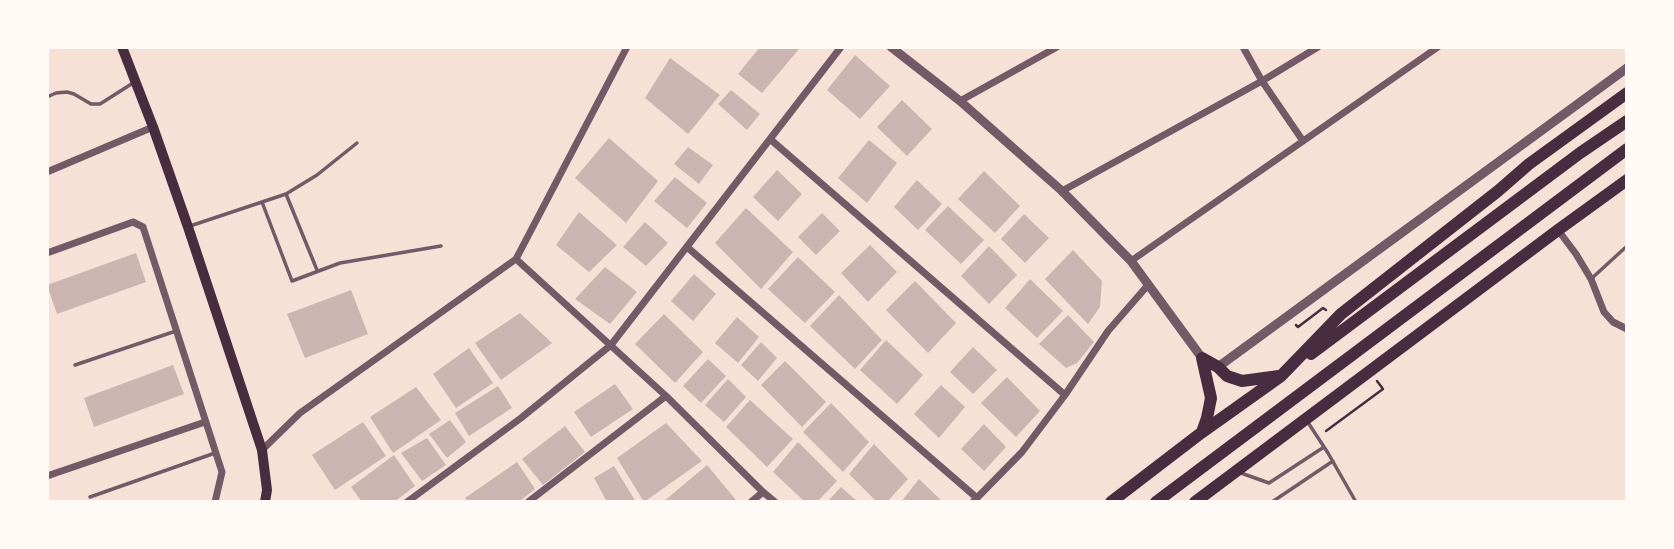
<!DOCTYPE html>
<style>
body{margin:0}
#map{position:relative;width:1674px;height:549px;overflow:hidden;background:#f7e1d7;font-family:"Nunito Sans",sans-serif}
canvas{display:block}
.frame{position:absolute;inset:0;border:49px solid #fffaf5;pointer-events:none}
</style>
<div id="map">
<canvas width="1674" height="549"></canvas>
<div class="frame"></div>
</div>
<script>
const ctx = document.querySelector('canvas').getContext('2d');
ctx.lineJoin = 'round';
function fillPath(path, color) { ctx.fillStyle = color; ctx.fill(path, 'evenodd'); }
const shape = rows => new Path2D(rows.map(r => 'M' + r).join(''));
function trace(path, color, width, dash) { ctx.strokeStyle = color; ctx.lineWidth = width; ctx.lineCap = dash ? 'butt' : 'round'; ctx.setLineDash(dash || []); ctx.stroke(path); }
const building = shape([
 [760,47,796,47,799,49,762,93,738,74],
 [855,55,890,86,860,119,827,90],
 [670,58,720,95,688,134,645,98],
 [731,90,760,114,747,130,718,104],
 [902,100,932,129,907,156,877,127],
 [609,138,658,181,626,223,575,178],
 [869,140,897,163,867,203,838,178],
 [688,147,713,165,699,184,674,164],
 [777,170,802,194,778,221,753,197],
 [984,171,1020,206,995,233,958,199],
 [675,177,707,203,687,228,654,201],
 [917,180,942,204,918,230,894,207],
 [948,206,984,240,961,264,925,230],
 [746,208,793,252,761,289,715,243],
 [579,212,617,245,589,272,556,245],
 [822,213,840,231,816,255,798,237],
 [1024,214,1049,238,1025,263,1001,239],
 [645,222,668,243,646,266,623,247],
 [870,245,897,272,868,302,841,273],
 [989,246,1017,275,989,304,961,276],
 [1073,250,1102,281,1100,307,1088,324,1045,279],
 [136,253,146,282,57,314,47,285],
 [798,257,835,292,805,323,768,289],
 [605,267,637,292,610,324,575,299],
 [694,274,716,294,693,321,671,301],
 [1030,279,1063,311,1037,338,1005,308],
 [915,281,956,323,928,353,886,310],
 [351,290,368,334,305,358,287,314],
 [839,295,882,340,855,369,810,326],
 [520,313,552,343,501,380,475,343],
 [664,314,703,352,675,383,635,344],
 [1068,315,1094,342,1077,363,1066,368,1039,344],
 [737,317,759,337,738,363,715,343],
 [886,340,923,375,897,404,860,370],
 [761,342,777,358,758,381,741,365],
 [973,347,997,370,973,394,950,372],
 [469,348,493,383,456,408,433,374],
 [708,359,726,376,701,403,683,386],
 [785,361,826,402,802,427,761,385],
 [173,365,184,394,94,427,84,398],
 [1007,377,1040,411,1016,437,981,403],
 [728,379,746,397,724,422,705,405],
 [615,384,633,409,591,437,574,412],
 [941,385,965,407,939,438,914,414],
 [498,386,512,408,469,436,455,413],
 [416,387,441,420,393,453,370,417],
 [750,400,793,439,767,467,726,427],
 [831,403,869,442,843,472,803,432],
 [450,420,466,442,447,458,429,434],
 [363,422,386,456,335,490,312,455],
 [666,423,702,461,644,502,617,458],
 [984,424,1006,447,984,471,961,449],
 [565,426,585,452,543,485,522,459],
 [427,438,446,465,422,481,401,453],
 [798,442,837,481,817,502,805,502,773,472],
 [874,444,908,479,887,502,877,502,849,474],
 [394,455,415,486,394,502,362,502,351,487],
 [517,462,535,489,519,502,468,502,465,498],
 [707,465,736,500,735,502,663,502],
 [614,466,636,502,607,502,594,478],
 [919,479,943,502,901,502],
 [841,487,858,502,827,502]
]);
const path = shape([
 [1296,325,1298,327,1323,308,1326,310],
 [1326,431,1383,389,1377,381]
]);
const service = shape([
 [47,97,56,93,67,92,74,94,91,104,100,104,133,83],
 [286,194,317,270],
 [262,202,292,281,340,263,441,246],
 [190,226,286,194,317,175,357,143],
 [1591,279,1627,246],
 [75,365,176,331],
 [1307,421,1328,453,1356,502],
 [1241,473,1269,483,1324,447],
 [90,497,215,453],
 [1272,502,1333,461]
]);
const minor = shape([
 [1243,47,1262,81,1303,141],
 [960,101,1057,47],
 [770,139,1065,395],
 [47,172,153,127],
 [1062,191,1262,81,1318,47],
 [1558,230,1576,254,1591,279,1604,312,1613,322,1627,329],
 [687,247,977,498],
 [47,253,133,222,143,227,222,472,215,502],
 [516,259,666,396,763,492,775,502],
 [1131,261,1438,47],
 [262,450,300,413,516,259,627,47],
 [47,476,205,422],
 [407,502,521,418,611,345,841,47],
 [528,502,666,396],
 [751,502,763,492],
 [973,502,1022,452,1065,395,1108,331,1148,285]
]);
const tertiary = shape([
 [891,47,960,101,1062,191,1131,261,1202,358],
 [1218,367,1627,68]
]);
const secondary = shape([
 [122,47,153,127,188,227,262,450,267,490,265,502]
]);
const trunk = shape([
 [1311,354,1580,153,1627,121],
 [1202,358,1218,367,1227,376,1242,381,1279,376],
 [1202,432,1207,418,1211,398,1202,358],
 [1111,502,1201,433,1281,376,1341,314,1498,191,1529,164,1627,93],
 [1156,502,1627,149],
 [1195,502,1558,230,1627,180]
]);
fillPath(building, '#ccb4b1');
trace(path, '#4a2c40', 2.5);
trace(service, '#755966', 3.5);
trace(minor, '#755966', 7);
trace(tertiary, '#755966', 9);
trace(secondary, '#4a2c40', 10);
trace(trunk, '#4a2c40', 12);
</script>
